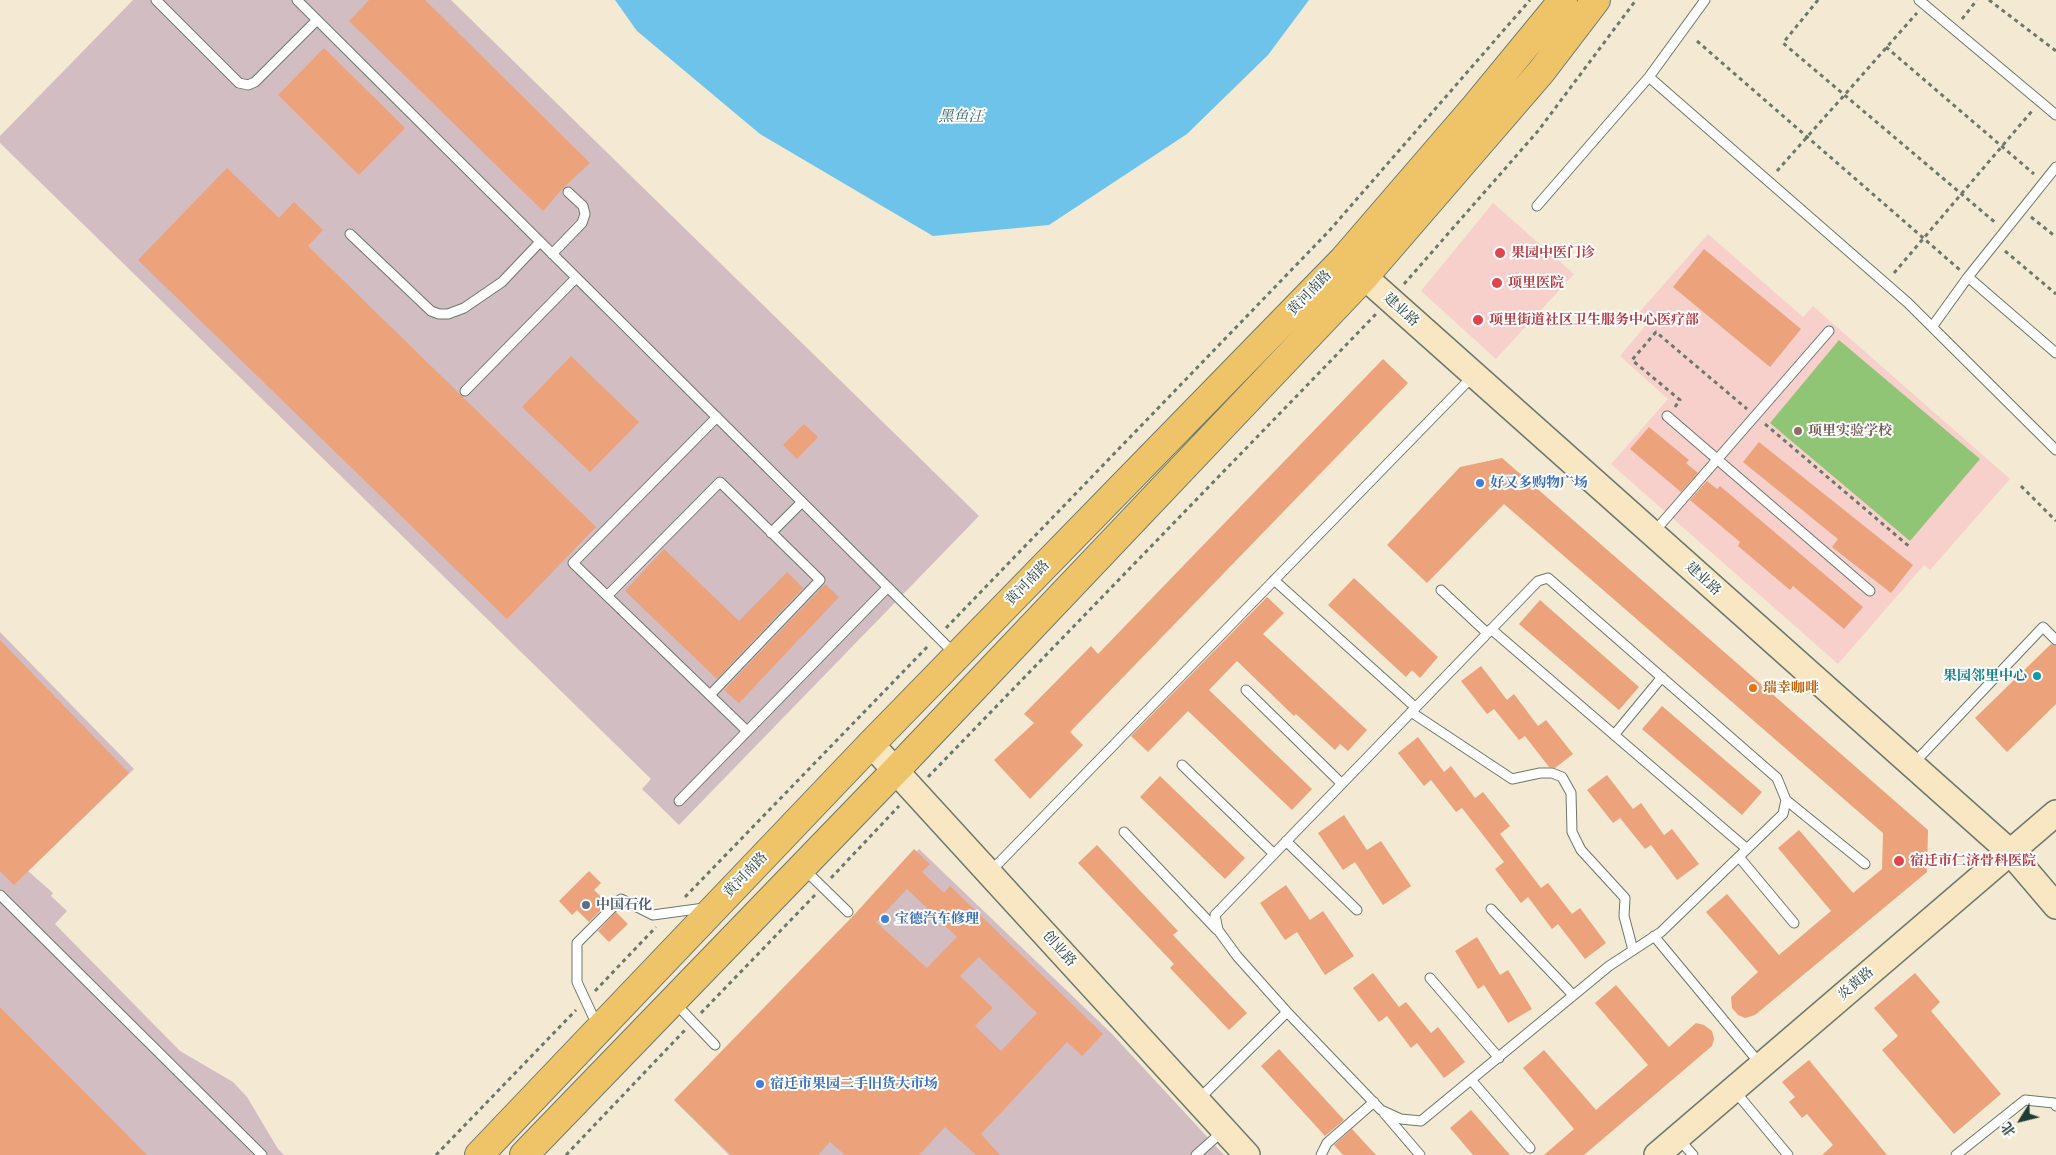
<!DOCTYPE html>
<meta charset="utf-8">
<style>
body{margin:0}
#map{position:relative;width:2056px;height:1155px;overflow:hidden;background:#f4e9d3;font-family:"Old Standard TT","Noto Serif SC",serif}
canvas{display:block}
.north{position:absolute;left:1996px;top:1095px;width:50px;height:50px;-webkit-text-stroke:4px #fff;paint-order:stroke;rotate:234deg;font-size:14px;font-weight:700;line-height:20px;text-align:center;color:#1f3d34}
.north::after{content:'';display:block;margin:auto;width:18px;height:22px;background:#1f3d34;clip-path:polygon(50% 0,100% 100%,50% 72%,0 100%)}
</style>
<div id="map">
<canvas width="2056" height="1155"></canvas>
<div class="north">北</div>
</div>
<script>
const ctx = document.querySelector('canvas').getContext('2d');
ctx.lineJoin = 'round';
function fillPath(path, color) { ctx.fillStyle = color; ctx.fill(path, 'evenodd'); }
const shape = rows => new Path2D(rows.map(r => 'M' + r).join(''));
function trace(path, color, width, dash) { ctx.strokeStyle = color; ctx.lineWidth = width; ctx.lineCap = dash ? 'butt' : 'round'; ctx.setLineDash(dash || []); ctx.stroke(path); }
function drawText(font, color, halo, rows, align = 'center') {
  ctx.font = font + ' "Old Standard TT","Noto Serif SC",serif'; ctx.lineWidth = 4; ctx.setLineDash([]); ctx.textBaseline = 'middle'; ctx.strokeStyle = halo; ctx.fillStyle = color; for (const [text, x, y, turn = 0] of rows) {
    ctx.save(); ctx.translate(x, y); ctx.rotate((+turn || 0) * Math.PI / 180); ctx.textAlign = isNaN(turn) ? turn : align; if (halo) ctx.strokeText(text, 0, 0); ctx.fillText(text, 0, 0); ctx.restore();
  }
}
const built = shape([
 [1493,203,1574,274,1496,359,1421,291],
 [1708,234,1803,317,1813,306,2010,479,1930,570,1924,565,1838,664,1611,464,1668,399,1620,356,1646,325,1636,316]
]);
const industrial = shape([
 [133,0,451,0,979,516,679,825,642,789,651,779,0,143,0,136],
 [0,632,134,769,28,871,53,893,51,896,67,911,55,924,180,1051,233,1082,247,1097,278,1149,284,1155,0,1155],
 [919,849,1112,1034,1224,1155,729,1155,676,1102]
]);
const green = shape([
 [1839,340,1980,459,1910,541,1770,423]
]);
const water = shape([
 [615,0,1309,0,1268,55,1187,134,1049,225,933,236,760,134,637,31]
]);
const building = shape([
 [369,0,425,0,590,163,564,187,543,211,349,21],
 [324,48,405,128,359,175,278,95],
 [227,168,279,218,294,202,323,230,308,246,596,527,507,619,138,260],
 [1704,249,1801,329,1770,367,1673,287],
 [571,356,639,422,590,472,522,407],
 [1383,359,1408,383,1070,732,1083,745,1030,799,994,760,1034,723,1024,714,1091,646,1098,654],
 [804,424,818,437,797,459,783,445],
 [1649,427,1689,460,1686,463,1698,473,1681,492,1630,449],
 [1759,442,1913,565,1891,593,1832,547,1838,539,1743,462],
 [1502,458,1928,830,1927,872,1755,1015,1745,1018,1738,1015,1732,1008,1731,997,1758,972,1706,912,1727,894,1779,955,1831,911,1778,848,1799,830,1853,893,1882,869,1883,833,1504,504,1427,583,1387,545,1460,467],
 [1707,481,1717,489,1720,486,1863,607,1844,629,1793,586,1790,590,1738,546,1740,542,1690,500],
 [664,549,739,621,787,572,803,588,717,679,625,591],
 [1354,578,1438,657,1420,678,1412,670,1406,677,1328,605],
 [825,584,839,597,739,703,724,690,726,688],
 [1267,597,1284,613,1263,634,1367,730,1348,751,1340,744,1335,750,1296,714,1294,716,1237,661,1209,690,1312,789,1292,810,1188,711,1148,752,1131,736],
 [1540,600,1639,687,1619,710,1519,624],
 [0,640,129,773,14,885,0,871],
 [2051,644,2056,646,2056,704,2007,752,1975,718],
 [1481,666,1507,700,1514,694,1538,726,1546,720,1573,754,1555,768,1549,767,1525,736,1519,740,1494,709,1487,714,1461,681],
 [1662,706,1762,792,1742,815,1642,729],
 [1418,737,1444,772,1451,766,1475,798,1483,792,1510,826,1500,834,1541,888,1548,883,1572,914,1580,908,1606,943,1585,959,1558,924,1552,929,1528,897,1521,903,1495,869,1504,862,1462,808,1456,812,1431,780,1424,786,1398,753],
 [1607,775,1633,809,1641,803,1664,835,1672,829,1699,864,1677,880,1651,845,1645,849,1620,818,1613,823,1587,790],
 [1160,776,1245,858,1225,879,1140,797],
 [1344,815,1367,850,1381,841,1411,886,1383,905,1355,862,1343,870,1318,833],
 [1097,845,1178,931,1173,935,1247,1013,1229,1030,1170,968,1174,964,1078,863],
 [914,849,930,864,922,872,944,893,950,886,1103,1034,1082,1056,1067,1042,981,1134,1000,1155,976,1155,945,1127,919,1155,845,1155,830,1142,818,1155,731,1155,674,1100,853,916],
 [907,889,957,937,927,968,876,922],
 [979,957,1037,1013,1001,1051,975,1026,993,1008,960,976],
 [589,871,601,883,594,890,608,903,589,922,577,910,572,915,559,901],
 [1286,885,1310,920,1323,911,1354,956,1325,975,1297,932,1285,940,1260,903],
 [616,912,628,924,609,942,598,931],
 [1477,937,1500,975,1508,970,1532,1009,1508,1023,1484,985,1478,989,1455,951],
 [1373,973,1399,1007,1406,1002,1431,1033,1438,1027,1465,1062,1444,1078,1417,1043,1411,1048,1387,1016,1379,1022,1353,988],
 [1915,973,1940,1002,1931,1011,2001,1094,1954,1134,1882,1050,1898,1036,1874,1008],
 [1616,985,1669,1047,1696,1023,1704,1025,1712,1031,1714,1039,1712,1046,1584,1155,1544,1155,1574,1129,1523,1068,1544,1050,1596,1110,1648,1065,1595,1003],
 [0,1007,147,1155,0,1155],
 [1279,1049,1344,1120,1325,1136,1261,1066],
 [1809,1060,1887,1155,1822,1155,1833,1145,1807,1114,1802,1118,1789,1102,1795,1097,1782,1082],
 [1471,1110,1510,1155,1473,1155,1450,1128],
 [1352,1129,1376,1155,1343,1155,1334,1145]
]);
const path = shape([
 [1818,0,1783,43,1997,224],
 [1989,0,2056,51],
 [1962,19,1977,0],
 [1697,41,1960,270],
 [1886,47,2034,174],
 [1777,171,1917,13],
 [2031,217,2056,237],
 [2005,251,2056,294],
 [1894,273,2032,111],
 [1404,284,1538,131,1636,0],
 [1675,407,1680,400,1632,360,1656,332,1747,409],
 [1765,424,1911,548],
 [2021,486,2056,521],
 [946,628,1329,231,1530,0],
 [928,777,1376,314],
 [831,878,899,806],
 [685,897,929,645],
 [595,991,656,927],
 [701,1013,815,895],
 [436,1155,576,1010],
 [566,1155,685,1030]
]);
const lane = shape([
 [156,0,239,83,248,85,255,82,317,20],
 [297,0,955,654],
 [1919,0,2056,115],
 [1649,77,1908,303,2056,450],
 [2056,167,1968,277,2056,353],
 [1537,206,1649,77,1705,0],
 [350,234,431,311,439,314,448,314,464,308,502,282,540,242],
 [552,254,582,223,585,214,583,206,568,192],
 [1932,327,1968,277],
 [465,391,576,278],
 [1667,416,1870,591],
 [717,417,573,563,747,731],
 [1654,532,1829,331],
 [771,533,802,502],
 [1274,580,1415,707],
 [1441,590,1487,633],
 [607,596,720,482,820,580,710,695],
 [1491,629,1747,849],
 [1246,690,1341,783],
 [1411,712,1512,779,1540,773,1552,773,1562,777,1571,793,1572,832,1581,850,1625,898,1624,916,1633,950],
 [1614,735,1662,677],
 [1914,763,2043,627,2056,640],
 [1182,765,1274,854],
 [1786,800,1865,864],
 [679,801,888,587],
 [1124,832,1217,930],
 [1286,841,1357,910],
 [1739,857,1794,923],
 [804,869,848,912],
 [989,873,1474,375],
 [0,895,262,1155],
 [1491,909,1573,995],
 [1654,936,1761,1065],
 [1430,978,1499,1058],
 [675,1003,715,1045],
 [597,1025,577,982,577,943,621,899,653,915,704,908],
 [1472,1081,1530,1148],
 [1734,1090,1788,1155],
 [1199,1099,1287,1012,1381,1110,1401,1119,1421,1121,1609,966,1661,932,1783,814,1786,800,1777,778,1548,578,1538,581,1215,915,1218,930,1237,956,1287,1012],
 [1384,1113,1420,1155],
 [1678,1138,1693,1155],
 [1196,1155,1224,1130],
 [1321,1155,1327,1143,1374,1102],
 [1956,1155,2025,1100,2054,1103,2056,1106]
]);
const secondary = shape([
 [1350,264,2010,852,2056,906],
 [871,744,1247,1155],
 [1657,1155,2056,813]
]);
const primary = shape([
 [479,1155,871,744,1344,259,1475,107,1563,0],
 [524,1155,896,770,1364,277,1541,72,1596,0]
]);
const markers = [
 [1500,253,6,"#e0444e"],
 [1497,283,6,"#e0444e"],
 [1478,320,6,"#e0444e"],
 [1798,431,5,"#8d6e63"],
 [1480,483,5,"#3f7fe0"],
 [2037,676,5,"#0f9aa8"],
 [1753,688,5,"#e8710a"],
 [1899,861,6,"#e0444e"],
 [586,905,5,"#5c6f8a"],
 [885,919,5,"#3f7fe0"],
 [760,1084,5,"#3f7fe0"]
];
const healthNames = [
 ["果园中医门诊",1511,253],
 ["项里医院",1508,283],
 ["项里街道社区卫生服务中心医疗部",1489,320],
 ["宿迁市仁济骨科医院",1910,861]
];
const streetNames = [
 ["黄河南路",1310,293,-46],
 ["建业路",1401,310,42],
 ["建业路",1703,579,42],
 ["黄河南路",1028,583,-46],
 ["黄河南路",746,875,-46],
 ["创业路",1059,949,48],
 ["炎黄路",1856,984,-41]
];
const educationNames = [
 ["项里实验学校",1808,431]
];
const shopNames = [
 ["好又多购物广场",1490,483],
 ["宝德汽车修理",895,919],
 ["宿迁市果园二手旧货大市场",770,1084]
];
const cultureNames = [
 ["果园邻里中心",2027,676]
];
const foodNames = [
 ["瑞幸咖啡",1763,688]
];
const serviceNames = [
 ["中国石化",596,905]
];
const waterNames = [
 ["黑鱼汪",961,117]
];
fillPath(built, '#f7d0cb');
fillPath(industrial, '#d2bec2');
fillPath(green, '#91c576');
fillPath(water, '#6dc3ea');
fillPath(building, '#eca27b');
trace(lane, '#6a796c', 11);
trace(secondary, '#6a796c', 28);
trace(primary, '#6a796c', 30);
trace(path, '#6a796c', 3, [4, 4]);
trace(lane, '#fff', 9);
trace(secondary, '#f9e7c3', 25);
trace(primary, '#efc469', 28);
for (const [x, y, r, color] of markers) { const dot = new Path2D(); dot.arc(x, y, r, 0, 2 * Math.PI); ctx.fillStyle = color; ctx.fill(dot); trace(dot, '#fff', 2); }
drawText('bold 14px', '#be3a42', '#fff', healthNames, 'left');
drawText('14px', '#1f3d34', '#fff', streetNames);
drawText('bold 14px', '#785e54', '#fff', educationNames, 'left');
drawText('bold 14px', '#366cbe', '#fff', shopNames, 'left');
drawText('bold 14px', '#0d838f', '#fff', cultureNames, 'right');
drawText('bold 14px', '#c56008', '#fff', foodNames, 'left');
drawText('bold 14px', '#4e5e75', '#fff', serviceNames, 'left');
drawText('italic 15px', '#36656b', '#fff', waterNames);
</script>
